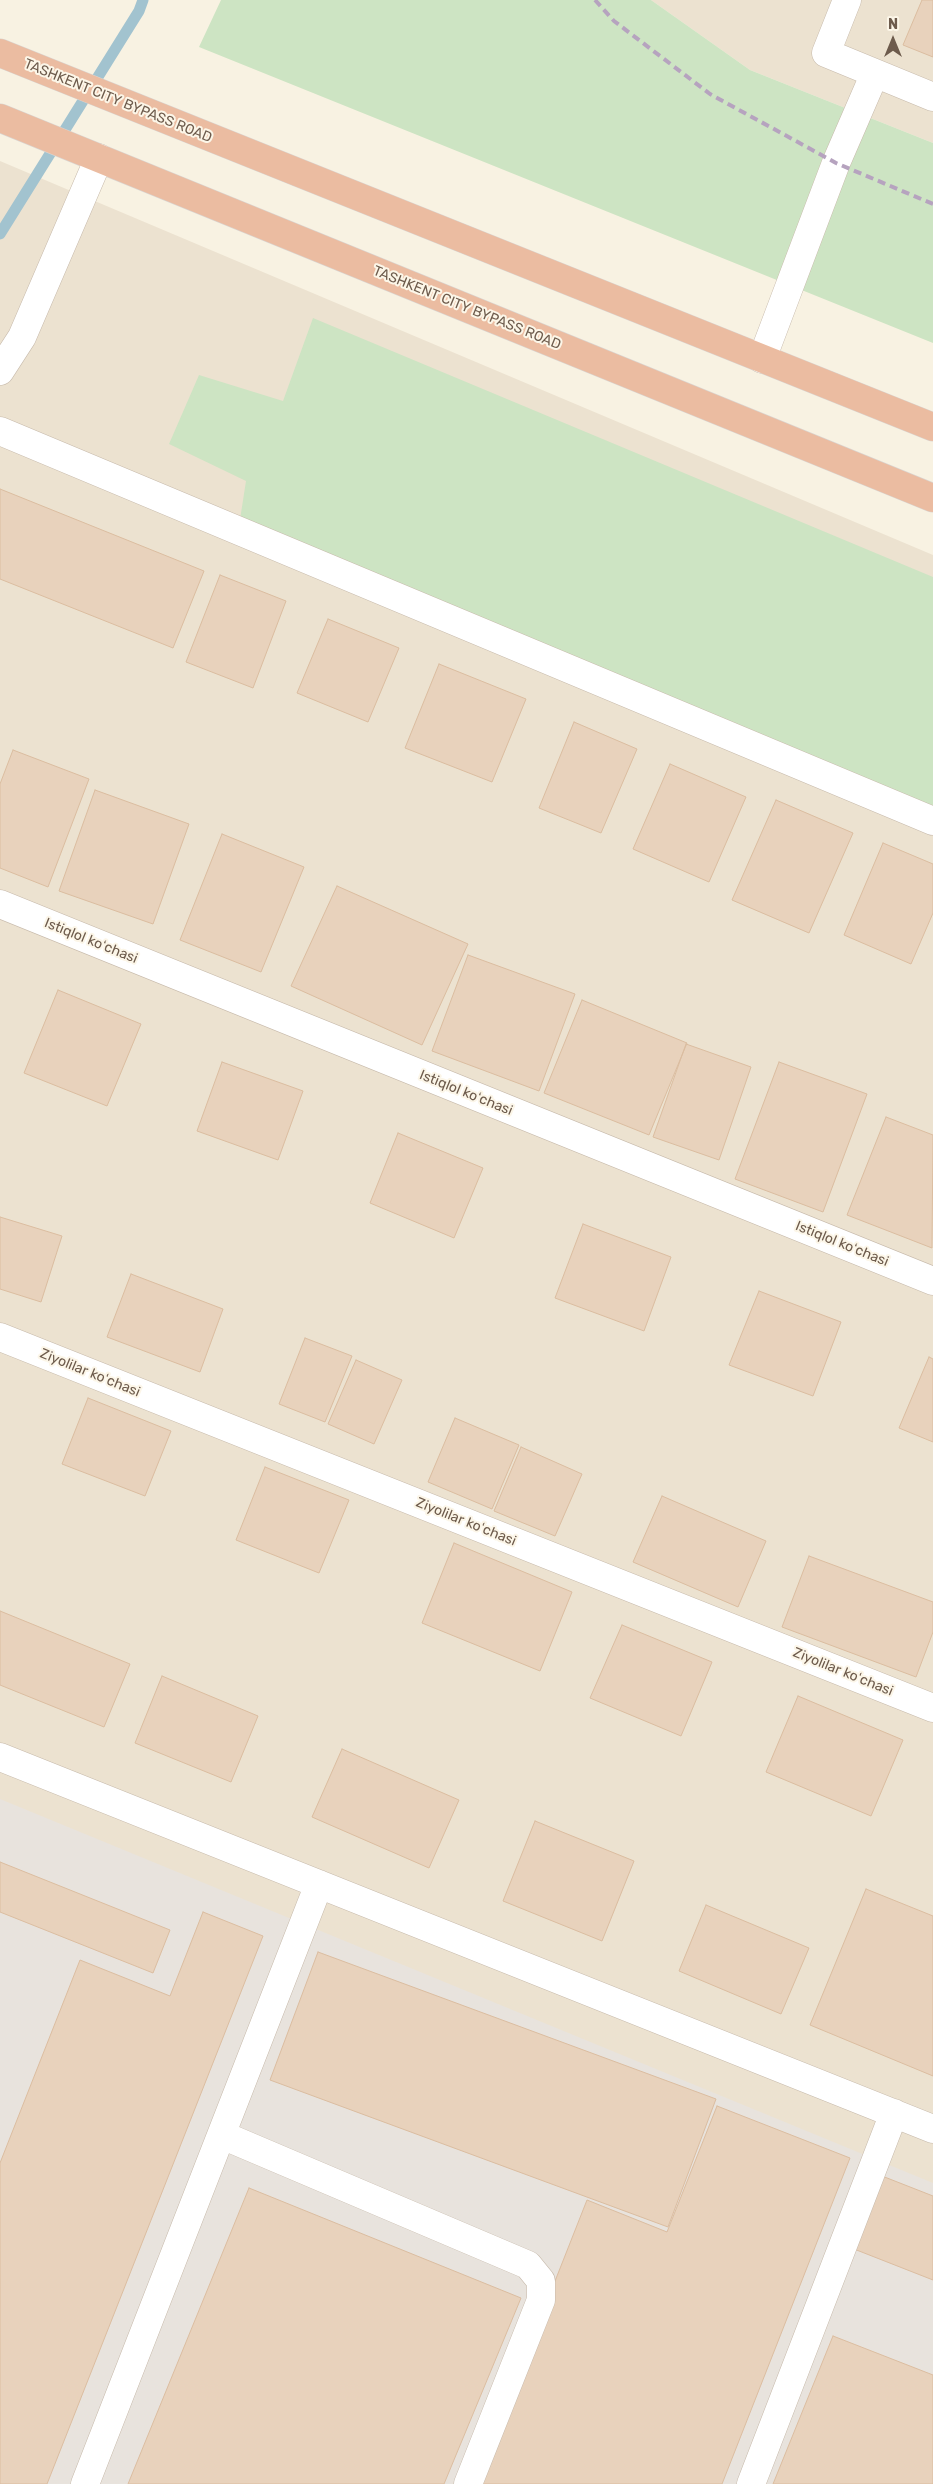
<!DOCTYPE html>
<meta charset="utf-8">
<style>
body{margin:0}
#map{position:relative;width:933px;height:2484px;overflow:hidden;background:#f8f2e2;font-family:Rubik,sans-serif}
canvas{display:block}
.north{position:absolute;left:868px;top:15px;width:50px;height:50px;-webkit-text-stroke:4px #fcf6e8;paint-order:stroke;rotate:0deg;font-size:14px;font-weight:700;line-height:20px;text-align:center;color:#6d5b4c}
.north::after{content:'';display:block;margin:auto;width:18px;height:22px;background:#6d5b4c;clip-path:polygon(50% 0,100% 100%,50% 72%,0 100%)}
</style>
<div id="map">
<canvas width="933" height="2484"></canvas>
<div class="north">N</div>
</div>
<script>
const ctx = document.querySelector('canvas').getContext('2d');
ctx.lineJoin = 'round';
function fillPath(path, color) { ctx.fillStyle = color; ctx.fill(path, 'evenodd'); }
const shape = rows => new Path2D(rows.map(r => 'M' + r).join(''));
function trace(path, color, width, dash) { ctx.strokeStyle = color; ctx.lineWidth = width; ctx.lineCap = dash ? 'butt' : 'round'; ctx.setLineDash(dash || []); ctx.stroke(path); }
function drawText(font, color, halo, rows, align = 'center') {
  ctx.font = font + ' Rubik,sans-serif'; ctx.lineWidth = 4; ctx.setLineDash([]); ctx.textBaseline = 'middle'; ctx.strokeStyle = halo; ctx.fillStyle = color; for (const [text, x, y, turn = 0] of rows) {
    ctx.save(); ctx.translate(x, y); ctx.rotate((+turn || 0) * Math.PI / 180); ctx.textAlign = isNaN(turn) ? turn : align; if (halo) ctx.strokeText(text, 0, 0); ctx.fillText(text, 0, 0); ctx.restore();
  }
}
const residential = shape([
 [651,0,933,0,933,143,750,70],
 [0,161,933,555,933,2484,0,2484]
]);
const industrial = shape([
 [0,1799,933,2183,933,2484,0,2484]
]);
const green = shape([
 [221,0,651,0,750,70,933,143,933,343,199,47],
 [313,318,933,577,933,807,239,526,246,481,169,444,199,375,283,401]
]);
const stream = shape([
 [0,234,139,11,143,0]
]);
const building = shape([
 [922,0,933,0,933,57,903,45,922,0],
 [0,489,204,571,173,648,0,579,0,489],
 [220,575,286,601,253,688,186,662,220,575],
 [328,619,399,648,368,722,297,693,328,619],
 [439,664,526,699,492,782,405,748,439,664],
 [574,722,637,749,601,833,539,808,574,722],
 [13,750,89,779,48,887,0,868,0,784,13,750],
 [670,764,746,797,709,882,633,849,670,764],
 [95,790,189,824,153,924,59,891,95,790],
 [776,800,853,833,809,933,732,900,776,800],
 [222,834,304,867,261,972,180,940,222,834],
 [883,843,933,864,933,913,911,964,844,935,883,843],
 [337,886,468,944,422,1045,291,986,337,886],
 [468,955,575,994,539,1091,432,1051,468,955],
 [58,990,141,1024,107,1106,24,1073,58,990],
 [582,1000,687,1043,649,1135,544,1093,582,1000],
 [686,1044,751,1067,719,1160,653,1137,686,1044],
 [222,1062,303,1091,278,1160,197,1131,222,1062],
 [779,1062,867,1094,823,1212,735,1179,779,1062],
 [886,1117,933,1135,932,1248,847,1215,886,1117],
 [398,1133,483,1168,454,1238,370,1203,398,1133],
 [0,1217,62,1236,41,1302,0,1289,0,1217],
 [583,1224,671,1257,644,1331,555,1298,583,1224],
 [131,1274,223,1309,200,1372,107,1337,131,1274],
 [759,1291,841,1322,813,1396,729,1365,759,1291],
 [305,1338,352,1356,325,1422,279,1404,305,1338],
 [929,1357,933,1359,933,1442,899,1428,929,1357],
 [356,1360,402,1380,374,1444,328,1424,356,1360],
 [88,1398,171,1431,145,1496,62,1464,88,1398],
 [455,1418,519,1445,492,1509,428,1482,455,1418],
 [521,1447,582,1474,555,1536,494,1511,521,1447],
 [265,1467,349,1500,319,1573,236,1540,265,1467],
 [662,1496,766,1541,738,1607,633,1562,662,1496],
 [454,1543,572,1592,540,1671,422,1623,454,1543],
 [809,1556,933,1602,933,1632,916,1677,782,1627,809,1556],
 [0,1611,130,1664,104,1727,0,1685,0,1611],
 [622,1625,712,1662,681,1736,590,1698,622,1625],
 [162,1676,258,1716,231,1782,135,1743,162,1676],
 [798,1696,903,1740,871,1816,766,1772,798,1696],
 [342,1749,459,1800,429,1868,312,1817,342,1749],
 [535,1821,634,1861,602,1941,503,1901,535,1821],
 [0,1862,170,1930,153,1973,0,1912,0,1862],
 [866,1889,933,1916,933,2076,810,2025,866,1889],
 [706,1905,809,1948,781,2014,679,1971,706,1905],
 [203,1912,263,1936,47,2484,0,2484,0,2163,80,1960,170,1996,203,1912],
 [318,1952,716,2099,668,2227,270,2080,318,1952],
 [717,2106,850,2158,722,2484,475,2484,587,2200,667,2232,717,2106],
 [882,2176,933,2196,933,2280,854,2249,882,2176],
 [249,2188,521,2298,444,2484,128,2484,249,2188],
 [833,2336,933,2375,933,2484,773,2484,833,2336]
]);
const minor = shape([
 [847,0,826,53,933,97],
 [762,359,836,163,875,73],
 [0,371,22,337,99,158],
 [0,431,933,821],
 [0,904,933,1281],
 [0,1337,933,1708],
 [0,1757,933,2129],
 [222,2135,528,2265,541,2281,541,2300,468,2484],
 [85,2484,319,1884],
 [751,2484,894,2113]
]);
const highway = shape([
 [0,53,933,427],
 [0,118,933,498]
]);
const rail = shape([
 [595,0,614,21,710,94,836,163,933,204]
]);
const streetNames = [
 ["TASHKENT CITY BYPASS ROAD",118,101,22],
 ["TASHKENT CITY BYPASS ROAD",467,308,22],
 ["Istiqlol koʻchasi",91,941,22],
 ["Istiqlol koʻchasi",466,1093,22],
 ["Istiqlol koʻchasi",842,1244,22],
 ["Ziyolilar koʻchasi",90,1373,22],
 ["Ziyolilar koʻchasi",466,1522,22],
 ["Ziyolilar koʻchasi",843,1672,22]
];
fillPath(residential, '#ece2d0');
fillPath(industrial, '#e8e3dd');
fillPath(green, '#cde4c3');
trace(stream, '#a2c3cf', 11);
fillPath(building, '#e8d2bc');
trace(building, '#dbbda0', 1);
trace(minor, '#c7baab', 29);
trace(highway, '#d9d4d0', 29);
trace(minor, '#fff', 28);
trace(highway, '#ebbca1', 28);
trace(rail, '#b6a3bf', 4, [8, 5]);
drawText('14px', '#6d5b4c', '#fcf6e8', streetNames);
</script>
